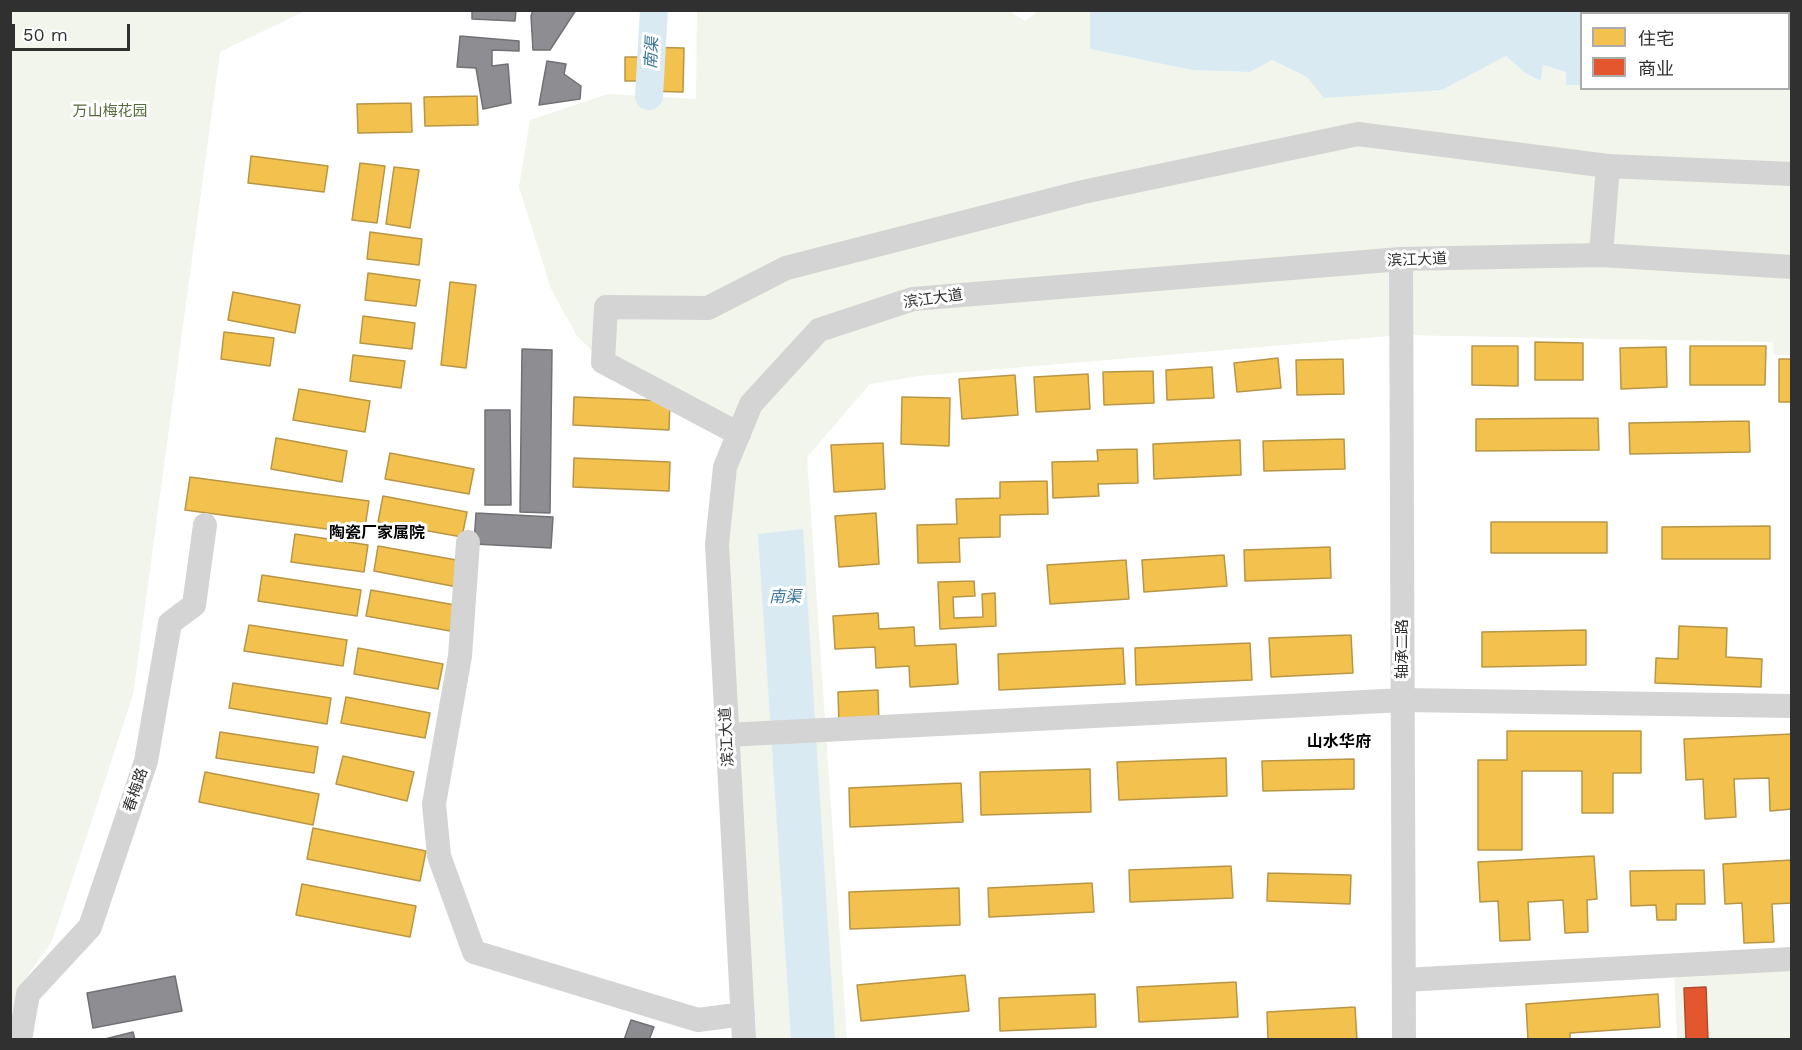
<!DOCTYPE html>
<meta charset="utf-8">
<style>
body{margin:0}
#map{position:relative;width:1802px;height:1050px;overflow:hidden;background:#fff;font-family:"Work Sans","Noto Sans SC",sans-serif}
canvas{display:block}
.frame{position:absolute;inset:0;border:12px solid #303030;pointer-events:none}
.legend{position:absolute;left:1580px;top:12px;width:210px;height:78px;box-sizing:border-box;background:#fff;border:2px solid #acacac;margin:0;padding:8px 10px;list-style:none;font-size:18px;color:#303030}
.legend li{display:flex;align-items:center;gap:12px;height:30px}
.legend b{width:30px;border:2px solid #acacac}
.scale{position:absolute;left:12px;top:24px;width:118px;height:27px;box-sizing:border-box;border:3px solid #303030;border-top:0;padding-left:8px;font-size:18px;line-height:21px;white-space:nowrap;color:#303030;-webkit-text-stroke:4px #fff;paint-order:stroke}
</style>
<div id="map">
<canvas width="1802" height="1050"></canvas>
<div class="frame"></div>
<ul class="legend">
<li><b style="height:16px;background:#f2c14e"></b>住宅</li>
<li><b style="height:16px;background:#e4572e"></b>商业</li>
</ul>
<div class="scale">50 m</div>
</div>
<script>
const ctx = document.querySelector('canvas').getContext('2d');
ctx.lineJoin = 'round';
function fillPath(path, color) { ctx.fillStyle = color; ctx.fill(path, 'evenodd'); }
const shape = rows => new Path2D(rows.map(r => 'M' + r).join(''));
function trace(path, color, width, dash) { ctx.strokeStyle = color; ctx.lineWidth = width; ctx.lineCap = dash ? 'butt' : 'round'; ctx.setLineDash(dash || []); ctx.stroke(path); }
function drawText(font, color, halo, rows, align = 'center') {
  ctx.font = font + ' "Work Sans","Noto Sans SC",sans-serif'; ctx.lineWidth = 6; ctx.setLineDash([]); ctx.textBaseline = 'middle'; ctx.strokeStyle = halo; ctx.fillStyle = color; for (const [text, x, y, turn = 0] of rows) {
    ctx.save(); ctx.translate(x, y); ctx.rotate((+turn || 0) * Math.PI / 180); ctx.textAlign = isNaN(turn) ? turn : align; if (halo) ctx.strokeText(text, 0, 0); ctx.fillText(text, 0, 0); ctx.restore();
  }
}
const green = shape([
 [1007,10,1025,21,1038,11,1090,11,1090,49,1192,70,1250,72,1272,60,1307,77,1442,90,1506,56,1525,73,1541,81,1543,65,1566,72,1566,85,1581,85,1582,88,1788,88,1789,84,1791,84,1791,355,1774,355,1773,342,1402,335,918,376,870,384,807,457,847,1039,744,1039,717,544,738,434,603,362,577,336,551,289,519,187,530,120,608,94,696,99,697,11],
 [11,11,305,11,220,52,133,695,52,941,18,989,11,1015],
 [1791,964,1791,1039,1677,1039,1674,970]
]);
const water = shape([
 [1090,11,1791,11,1791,84,1788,84,1788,14,1582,14,1581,85,1566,85,1566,72,1543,65,1541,81,1525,73,1506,56,1442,90,1324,98,1307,77,1272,60,1250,72,1192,70,1090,49],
 [803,529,835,1039,791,1039,758,534]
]);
const homes = shape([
 [641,47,684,48,683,92,642,91,642,81,625,81,625,57,640,57,641,47],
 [477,96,478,125,425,126,424,97,477,96],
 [411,103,412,132,358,133,357,104,411,103],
 [251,156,328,166,324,192,248,183,251,156],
 [360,163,385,166,377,223,352,220,360,163],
 [394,167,419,170,410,228,386,224,394,167],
 [370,232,422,239,419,265,367,259,370,232],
 [368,273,420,280,416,306,365,300,368,273],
 [450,282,476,285,466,368,441,365,450,282],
 [233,292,300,305,295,333,228,320,233,292],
 [363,316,415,323,412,349,360,343,363,316],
 [224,332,274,338,270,366,221,359,224,332],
 [1535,342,1583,343,1583,380,1535,380,1535,342],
 [1472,346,1518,346,1518,386,1472,385,1472,346],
 [1690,346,1766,346,1765,385,1690,385,1690,346],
 [1666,347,1667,387,1621,389,1620,348,1666,347],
 [353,355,405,361,401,388,350,381,353,355],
 [1278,358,1281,388,1237,392,1234,363,1278,358],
 [1343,359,1344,394,1297,395,1296,360,1343,359],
 [1779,359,1792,359,1792,402,1779,402,1779,359],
 [1212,367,1214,398,1167,400,1166,370,1212,367],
 [1153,371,1154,403,1104,405,1103,372,1153,371],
 [1088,374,1090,409,1036,412,1034,377,1088,374],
 [1015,375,1018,415,962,419,959,379,1015,375],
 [299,389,370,401,365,432,293,420,299,389],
 [574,397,670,401,669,430,573,425,574,397],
 [902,397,950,398,949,446,901,444,902,397],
 [1598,418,1599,450,1476,451,1476,419,1598,418],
 [1749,421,1750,452,1630,454,1629,423,1749,421],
 [276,438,347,451,342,482,271,469,276,438],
 [1344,439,1345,469,1264,471,1263,441,1344,439],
 [1240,440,1241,475,1154,479,1153,444,1240,440],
 [883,443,885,489,834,492,831,445,883,443],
 [1137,449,1138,483,1098,484,1099,496,1053,498,1052,462,1098,461,1097,450,1137,449],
 [390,453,474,469,469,494,385,479,390,453],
 [574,458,670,462,669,491,573,487,574,458],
 [190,477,369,501,364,534,185,510,190,477],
 [1047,481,1048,514,1000,515,1000,537,959,538,960,562,918,563,917,525,957,524,956,499,1000,498,1000,482,1047,481],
 [383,496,467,512,462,537,378,522,383,496],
 [876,513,879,564,839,567,835,516,876,513],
 [1491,522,1607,522,1607,553,1491,553,1491,522],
 [1770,526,1770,559,1662,559,1662,527,1770,526],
 [295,534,368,545,364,572,291,562,295,534],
 [378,546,462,561,457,587,374,571,378,546],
 [1330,547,1331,578,1245,581,1244,550,1330,547],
 [1224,555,1227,586,1144,592,1142,560,1224,555],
 [1126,560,1129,599,1050,604,1047,565,1126,560],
 [262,575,361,590,357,616,258,601,262,575],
 [974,581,975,596,953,597,954,618,983,617,982,594,995,593,996,626,940,629,938,582,974,581],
 [371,590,455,605,450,631,366,616,371,590],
 [878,613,879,629,914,627,915,646,956,644,958,684,910,687,909,666,876,668,875,647,835,649,833,616,878,613],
 [249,625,347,640,343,666,244,651,249,625],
 [1679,626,1727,628,1726,657,1762,659,1761,687,1655,683,1656,658,1678,659,1679,626],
 [1586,630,1586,665,1482,667,1482,632,1586,630],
 [1351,635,1353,673,1271,677,1269,638,1351,635],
 [1250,643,1252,680,1136,685,1135,648,1250,643],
 [358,648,443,664,438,689,354,674,358,648],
 [1123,648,1125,684,999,690,998,654,1123,648],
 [233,683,331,698,327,724,229,708,233,683],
 [878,690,879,725,839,726,838,692,878,690],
 [346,697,430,713,425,738,341,723,346,697],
 [1507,731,1641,731,1641,773,1613,773,1613,813,1582,813,1582,771,1522,771,1522,850,1478,850,1478,760,1507,760,1507,731],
 [220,732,318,747,314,773,216,758,220,732],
 [1792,734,1792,809,1770,811,1769,778,1734,779,1736,817,1705,819,1703,779,1686,780,1684,739,1792,734],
 [343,756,414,772,407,801,336,784,343,756],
 [1226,758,1227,796,1119,800,1117,762,1226,758],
 [1354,759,1354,789,1263,791,1262,761,1354,759],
 [1090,769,1091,812,981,815,980,772,1090,769],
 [205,772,319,794,313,825,199,802,205,772],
 [961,783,963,822,850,827,849,788,961,783],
 [313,828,426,851,420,881,307,859,313,828],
 [1594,856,1597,899,1587,900,1588,932,1565,933,1563,900,1528,902,1530,940,1500,941,1498,901,1480,902,1478,862,1594,856],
 [1792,860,1792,903,1772,904,1774,942,1744,943,1742,903,1725,904,1723,864,1792,860],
 [1231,866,1233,898,1130,902,1129,870,1231,866],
 [1704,870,1705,904,1676,904,1676,920,1657,920,1656,905,1631,906,1630,871,1704,870],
 [1268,873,1351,875,1350,904,1267,901,1268,873],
 [1092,883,1094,912,989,917,988,888,1092,883],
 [302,884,416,906,410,937,296,915,302,884],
 [959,888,960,925,850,929,849,892,959,888],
 [965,975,969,1011,861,1021,857,985,965,975],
 [1236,982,1238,1017,1139,1022,1137,987,1236,982],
 [1095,994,1096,1027,1000,1031,999,998,1095,994],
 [1658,994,1660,1027,1570,1033,1570,1040,1528,1040,1526,1004,1658,994],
 [1355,1007,1357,1040,1268,1040,1267,1012,1355,1007]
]);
const shops = shape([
 [1706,987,1708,1040,1686,1040,1684,988,1706,987]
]);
const industry = shape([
 [472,10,516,10,515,21,472,19,472,10],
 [533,10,576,10,550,50,533,50,531,16,533,10],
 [460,36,519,41,519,51,492,50,492,66,508,64,511,103,483,109,476,68,457,67,460,36],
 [547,61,566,64,564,74,581,86,580,99,539,105,547,61],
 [522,349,552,350,550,513,520,512,522,349],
 [485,410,510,410,511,505,485,505,485,410],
 [476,513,553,517,551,548,474,544,476,513],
 [175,976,182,1011,93,1028,87,993,175,976],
 [631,1020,654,1027,649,1040,624,1040,631,1020],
 [133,1032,135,1040,101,1040,133,1032]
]);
const river = shape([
 [649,96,654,10]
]);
const minor = shape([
 [1601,255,1608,166,1792,174],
 [1401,259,1404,1040],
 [739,434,603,362,606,307,708,308,786,268,1083,192,1358,134,1608,166],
 [468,542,460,656,434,804,439,856,474,952,698,1020,743,1014],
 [727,735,1403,700,1792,706],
 [1404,980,1792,959],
 [20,1040,28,994,90,927,146,761,170,623,194,605,205,525],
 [744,1040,717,544,725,467,751,404,819,330,913,299,1401,259,1601,255,1792,267]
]);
const parkNames = [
 ["万山梅花园",110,112]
];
const streetNames = [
 ["滨江大道",1417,260,-2],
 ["滨江大道",933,299,-8],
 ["轴承二路",1403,649,-90],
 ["滨江大道",727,737,-93],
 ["春梅路",136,790,-71]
];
const waterNames = [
 ["南渠",652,53,-87],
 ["南渠",785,597]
];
const neighbourhoodNames = [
 ["陶瓷厂家属院",377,533],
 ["山水华府",1339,742]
];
fillPath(green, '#f1f5ec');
fillPath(water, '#d9eaf3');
fillPath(homes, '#f2c14e');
trace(homes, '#b89645', 1.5);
fillPath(shops, '#e4572e');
trace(shops, '#ae4b2f', 1.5);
fillPath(industry, '#8d8d92');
trace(industry, '#717175', 1.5);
trace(river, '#d9eaf3', 28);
trace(minor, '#d4d4d4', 24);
drawText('15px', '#546d3b', '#fff', parkNames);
drawText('15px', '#303030', '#fff', streetNames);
drawText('italic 16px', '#3a7595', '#fff', waterNames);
drawText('bold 16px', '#000', '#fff', neighbourhoodNames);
</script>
